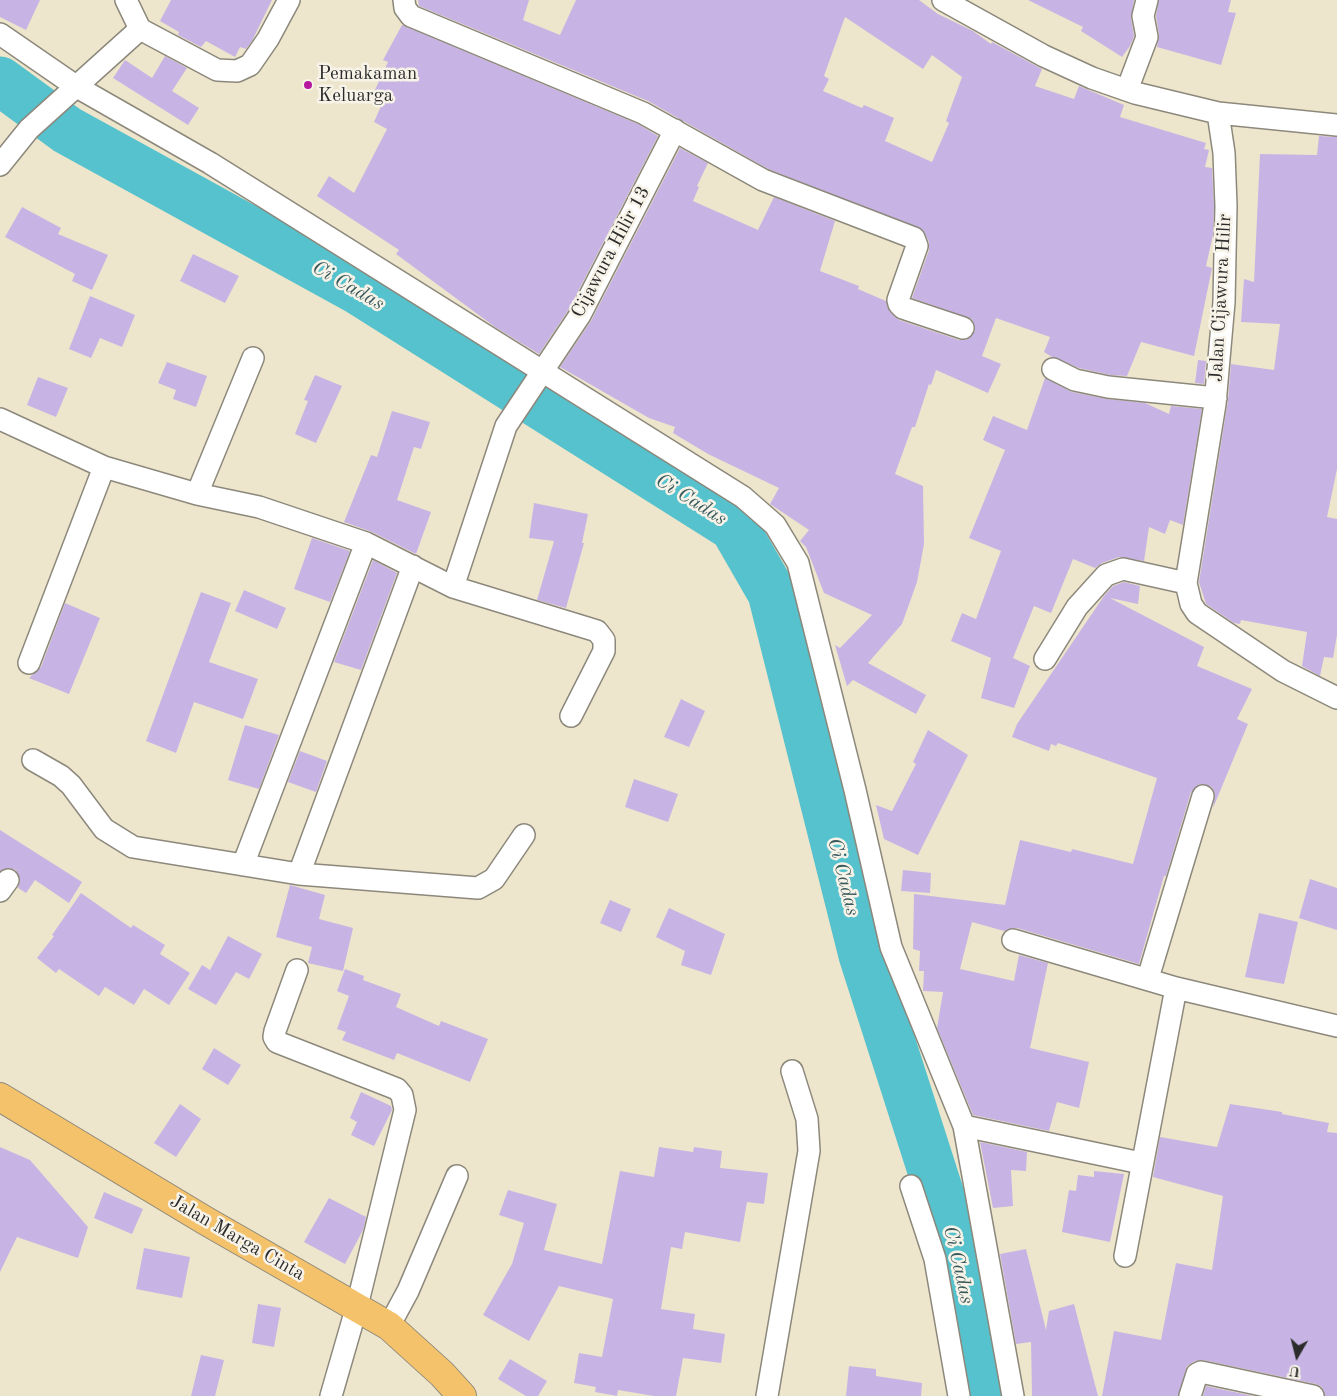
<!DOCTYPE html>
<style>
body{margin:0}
#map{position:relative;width:1337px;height:1396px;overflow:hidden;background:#eee6cc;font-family:"Old Standard TT",serif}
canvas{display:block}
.north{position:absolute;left:1272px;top:1331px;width:50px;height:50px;-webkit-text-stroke:4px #f7f3e8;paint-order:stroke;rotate:188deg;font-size:14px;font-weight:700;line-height:20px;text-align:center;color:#2b2b2b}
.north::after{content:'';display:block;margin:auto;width:18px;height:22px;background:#2b2b2b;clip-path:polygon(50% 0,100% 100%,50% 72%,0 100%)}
</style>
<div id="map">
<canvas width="1337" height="1396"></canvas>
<div class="north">U</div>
</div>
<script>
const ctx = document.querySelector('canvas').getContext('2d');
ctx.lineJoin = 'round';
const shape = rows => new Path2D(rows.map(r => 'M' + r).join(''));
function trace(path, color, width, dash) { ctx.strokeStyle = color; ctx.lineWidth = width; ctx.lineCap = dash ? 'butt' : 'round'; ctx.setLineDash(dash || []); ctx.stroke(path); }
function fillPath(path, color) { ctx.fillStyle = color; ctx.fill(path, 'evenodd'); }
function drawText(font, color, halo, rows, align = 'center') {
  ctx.font = font + ' "Old Standard TT",serif'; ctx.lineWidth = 5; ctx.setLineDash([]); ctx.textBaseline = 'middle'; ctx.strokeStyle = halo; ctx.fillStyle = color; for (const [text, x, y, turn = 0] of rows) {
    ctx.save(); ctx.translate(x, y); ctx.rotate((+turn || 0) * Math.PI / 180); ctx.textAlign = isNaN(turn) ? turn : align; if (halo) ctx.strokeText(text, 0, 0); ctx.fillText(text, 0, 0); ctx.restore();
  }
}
const river = shape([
 [0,81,67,130,358,290,734,527,772,593,863,955,946,1214,989,1396]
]);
const building = shape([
 [0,0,40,0,26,30,0,17],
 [171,0,272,0,252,41,246,49,240,47,235,57,206,41,201,47,178,35,179,32,160,21],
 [418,0,529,0,523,20,560,35,576,0,919,0,938,14,973,31,991,44,992,42,1042,69,1035,86,1074,99,1079,86,1124,105,1120,117,1206,143,1204,149,1209,150,1205,167,1212,168,1214,206,1213,235,1206,266,1212,268,1194,356,1141,342,1127,376,1110,375,1079,368,1052,357,1044,352,1050,337,996,318,982,356,1001,364,988,393,936,370,931,385,929,384,915,427,912,427,895,474,923,486,924,544,917,582,902,624,868,663,926,695,916,714,853,680,847,686,835,645,840,648,872,615,824,593,806,547,800,541,809,530,770,504,779,488,708,454,673,433,675,427,649,418,560,367,591,321,680,148,708,163,697,186,699,187,693,201,758,230,774,197,835,221,820,271,859,286,858,289,886,301,890,312,899,320,959,340,966,340,975,331,972,319,912,298,929,250,929,242,923,230,768,169,648,101,419,6],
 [845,17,923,69,932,55,962,77,946,121,949,123,932,162,885,141,894,118,864,105,862,108,823,91,829,79,824,76],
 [1028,0,1134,0,1131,18,1134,36,1130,46,1122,57,1081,31,1083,27],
 [1159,0,1231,0,1228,12,1236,13,1221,65,1157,47,1159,35,1156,16],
 [402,25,638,124,658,136,569,309,539,354,495,327,396,254,399,250,317,196,329,176,354,193,387,129,374,122,385,97,374,92,388,62,383,60],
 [165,56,187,68,172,91,199,108,188,125,113,78,125,60,152,78],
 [1319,136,1337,137,1337,469,1327,517,1337,519,1337,635,1333,658,1324,657,1320,676,1302,666,1307,632,1241,620,1240,624,1234,623,1206,604,1199,582,1228,400,1231,364,1274,370,1280,324,1241,322,1244,279,1254,282,1260,154,1317,155],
 [22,207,61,228,58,234,108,255,92,290,72,281,75,274,5,237],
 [193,254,239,276,225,303,180,281],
 [90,296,135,315,122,347,100,338,91,358,69,349],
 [1198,360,1206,361,1204,384,1195,383],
 [167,362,207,376,196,407,173,399,176,390,158,383],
 [315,375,342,386,316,443,295,434,308,401,304,400],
 [38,377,68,388,56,417,27,405],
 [1045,378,1072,392,1107,399,1145,403,1169,414,1171,406,1202,409,1183,525,1170,520,1165,534,1149,527,1144,561,1119,557,1102,563,1095,568,1073,559,1051,613,1034,606,1013,658,1030,666,1014,708,981,698,991,658,951,641,962,613,976,619,1001,551,969,538,1005,450,983,440,993,416,1027,430],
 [392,411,430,422,421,449,414,447,397,500,431,512,416,554,372,532,344,522,371,455,377,457],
 [534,503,588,514,582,543,584,543,566,608,537,600,554,541,529,538],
 [312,538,350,551,330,602,294,589],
 [373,560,397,573,361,670,334,662],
 [1124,582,1140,586,1138,604,1110,598,1204,647,1197,666,1252,689,1237,719,1248,724,1213,808,1215,794,1212,787,1200,784,1191,792,1166,876,1164,876,1139,964,1017,928,1004,931,972,922,960,969,1014,981,1019,955,1048,963,1030,1048,1089,1062,1079,1108,1057,1102,1049,1131,973,1115,937,1028,943,992,923,991,924,971,919,971,920,951,913,949,914,894,1005,905,1020,840,1071,852,1072,849,1133,864,1157,778,1058,743,1056,746,1051,744,1049,751,1012,737,1017,724,1104,596,1113,586],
 [244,590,286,608,277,629,235,611],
 [201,592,231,603,209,662,258,679,243,719,194,702,176,753,146,741],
 [65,603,100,618,69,694,29,678,41,667],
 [681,699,705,711,689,747,664,737],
 [245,725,279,735,259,789,228,780],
 [928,730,968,755,918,855,884,839,876,805,892,811,916,764,913,762],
 [300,751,327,761,316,792,288,782],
 [634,779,678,794,668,822,625,807],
 [0,830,82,882,69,903,35,880,26,893,18,888,20,881,16,870,9,868,0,871],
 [903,870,931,873,930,893,901,891],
 [1310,879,1337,888,1337,930,1299,918],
 [290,885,325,895,319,919,353,928,343,971,308,963,312,947,276,937],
 [81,893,131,928,133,925,165,945,160,954,190,973,169,1005,144,989,134,1005,105,987,99,996,59,969,56,973,37,958,54,936,52,935],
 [610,900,631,909,621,932,600,923],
 [669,908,725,934,711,975,681,965,685,951,656,937],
 [1259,913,1298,922,1284,984,1245,977],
 [228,936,262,954,249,979,236,972,216,1005,188,989,202,965,210,970],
 [345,969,364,976,363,980,401,994,396,1007,439,1026,441,1021,488,1039,470,1082,397,1053,394,1060,342,1040,346,1032,337,1029,349,996,337,991],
 [214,1048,241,1065,228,1085,202,1069],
 [361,1092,391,1106,392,1110,374,1146,351,1135,357,1122,350,1118],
 [180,1104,201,1119,176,1157,154,1143],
 [1230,1104,1282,1112,1282,1114,1329,1123,1327,1132,1337,1133,1337,1396,1325,1396,1322,1387,1316,1384,1203,1360,1195,1361,1187,1366,1178,1396,1102,1396,1114,1331,1161,1340,1176,1263,1212,1270,1223,1196,1153,1177,1160,1137,1217,1147],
 [980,1142,1027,1152,1026,1171,1011,1170,1013,1206,993,1208],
 [0,1147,30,1160,88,1227,78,1258,17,1237,0,1272],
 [659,1147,693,1152,694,1147,722,1151,720,1168,768,1173,764,1204,747,1202,740,1242,685,1232,682,1249,671,1247,661,1309,695,1314,693,1329,725,1334,721,1363,683,1358,676,1396,654,1396,618,1390,617,1396,595,1392,596,1387,574,1383,579,1353,602,1357,613,1299,559,1286,529,1341,483,1315,512,1264,524,1223,499,1215,508,1190,557,1204,544,1250,602,1264,620,1171,654,1177],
 [1094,1171,1124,1174,1110,1242,1062,1232,1069,1190,1076,1191,1078,1175,1094,1177],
 [104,1192,143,1209,132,1234,94,1218],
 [329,1198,366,1217,363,1230,345,1264,304,1242],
 [144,1248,190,1257,182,1298,136,1289],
 [1026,1249,1046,1330,1049,1311,1074,1304,1098,1396,1032,1396,1031,1342,1016,1344,1000,1254],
 [258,1304,281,1308,274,1347,252,1343],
 [201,1355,224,1360,215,1396,191,1396],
 [510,1359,547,1381,538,1396,526,1396,498,1379],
 [849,1366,876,1369,876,1376,922,1383,921,1396,846,1396],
 [1206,1386,1253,1396,1203,1396]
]);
const minor = shape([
 [126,0,140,29],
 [404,0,405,8,411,16,643,113,763,180,914,238,917,246,898,300,899,304,903,308,963,328],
 [943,0,1044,56,1092,78,1135,93,1218,113,1224,153,1226,206,1224,302,1215,404,1186,583,1191,604,1197,613,1283,671,1337,698],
 [0,34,77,87,210,163,743,497,775,525,798,563,855,790,891,947,964,1126,1013,1396],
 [1127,90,1147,37,1143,16,1147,0],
 [1218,113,1337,125],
 [0,165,29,129,140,29,217,70,237,71,250,65,268,39,289,0],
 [1053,369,1075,380,1108,387,1216,398],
 [0,419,104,467,197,494,259,507,366,543,453,587,597,631,604,640,604,651,571,716],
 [197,494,253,358],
 [413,566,299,874,478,888,494,879,524,835],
 [453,587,506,426,580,315,675,130],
 [1045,659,1077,607,1106,575,1123,569,1186,583],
 [29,663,104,467],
 [33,760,61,776,71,785,104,829,133,847,299,874],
 [243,865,366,543],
 [0,891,8,880],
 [1013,940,1176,988,1337,1026],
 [297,970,275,1031,274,1037,277,1042,397,1089,402,1095,405,1110,357,1306,331,1396],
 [1148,978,1203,796],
 [964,1126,1141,1163],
 [911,1186,935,1259,959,1396],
 [1125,1256,1176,988],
 [389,1326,408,1291,457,1176],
 [767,1396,809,1151,807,1119,792,1071],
 [1190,1396,1197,1374,1201,1372,1313,1396]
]);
const primary = shape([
 [0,1097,206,1221,389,1326,442,1374,462,1396]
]);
const markers = [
 [308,85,5,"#b5179e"]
];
const poiNames = [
 ["Pemakaman",318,74],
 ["Keluarga",318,96]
];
const streetNames = [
 ["Cijawura Hilir 13",611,252,-62],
 ["Jalan Cijawura Hilir",1221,298,-87],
 ["Jalan Marga Cinta",237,1238,30]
];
const waterNames = [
 ["Ci Cadas",348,286,30],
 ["Ci Cadas",691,500,32],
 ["Ci Cadas",843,877,76],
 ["Ci Cadas",958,1265,77]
];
trace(river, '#55c2cd', 49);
fillPath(building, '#c8b4e4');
trace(minor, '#8c887c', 24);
trace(primary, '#8c887c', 30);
trace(minor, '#fff', 21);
trace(primary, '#f4c26a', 28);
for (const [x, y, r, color] of markers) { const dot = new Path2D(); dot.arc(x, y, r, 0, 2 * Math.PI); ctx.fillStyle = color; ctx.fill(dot); trace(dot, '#f7f3e8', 2); }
drawText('19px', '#2b2b2b', '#f7f3e8', poiNames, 'left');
drawText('19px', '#2b2b2b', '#f7f3e8', streetNames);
drawText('italic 20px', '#38585c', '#f7f3e8', waterNames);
</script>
